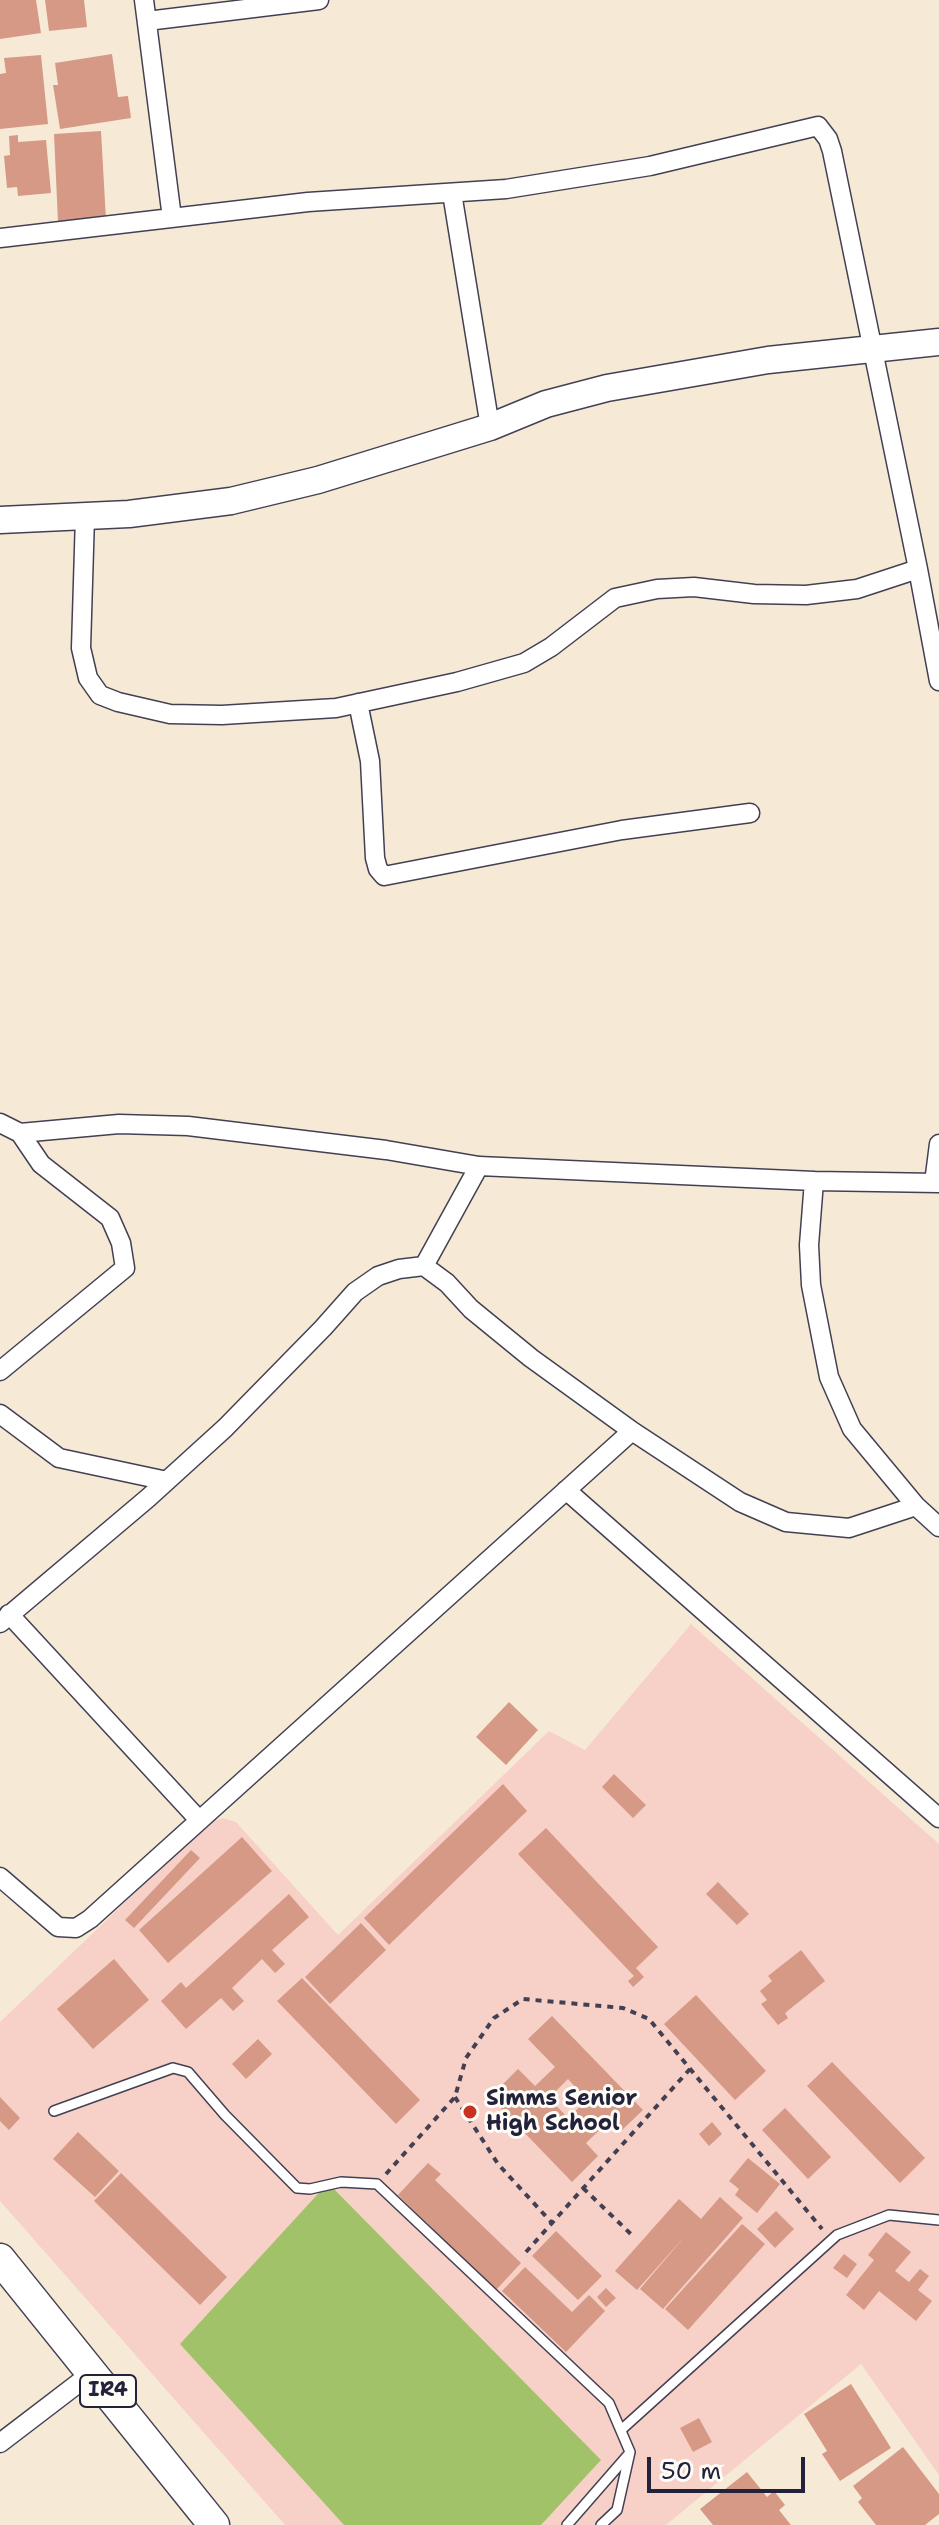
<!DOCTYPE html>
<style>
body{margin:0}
#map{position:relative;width:939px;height:2525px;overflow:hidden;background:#f6ead6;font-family:"Shantell Sans",sans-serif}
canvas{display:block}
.scale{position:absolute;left:647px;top:2457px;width:158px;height:36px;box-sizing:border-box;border:4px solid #22223b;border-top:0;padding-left:10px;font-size:24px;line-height:28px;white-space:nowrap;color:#22223b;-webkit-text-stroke:6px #fdfcf7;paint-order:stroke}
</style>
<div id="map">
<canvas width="939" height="2525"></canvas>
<div class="scale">50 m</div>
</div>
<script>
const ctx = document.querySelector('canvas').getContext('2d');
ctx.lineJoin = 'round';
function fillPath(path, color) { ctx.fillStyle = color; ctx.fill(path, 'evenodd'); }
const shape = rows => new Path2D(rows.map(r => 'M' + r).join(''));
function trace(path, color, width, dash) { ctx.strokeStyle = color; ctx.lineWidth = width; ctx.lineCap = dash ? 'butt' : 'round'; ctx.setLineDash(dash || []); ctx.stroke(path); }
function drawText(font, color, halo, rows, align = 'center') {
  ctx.font = font + ' "Shantell Sans",sans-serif'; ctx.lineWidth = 6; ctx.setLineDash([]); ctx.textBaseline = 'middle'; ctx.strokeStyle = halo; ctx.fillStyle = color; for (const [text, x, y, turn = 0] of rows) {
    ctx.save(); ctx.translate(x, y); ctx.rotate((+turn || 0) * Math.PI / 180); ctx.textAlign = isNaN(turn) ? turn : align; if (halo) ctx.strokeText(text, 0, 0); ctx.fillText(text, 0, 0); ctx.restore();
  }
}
const built = shape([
 [691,1624,939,1844,939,2475,861,2364,666,2525,285,2525,0,2201,0,2022,208,1823,223,1818,236,1822,338,1935,549,1731,585,1750]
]);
const green = shape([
 [328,2183,601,2460,541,2525,344,2525,180,2344]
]);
const building = shape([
 [0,0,36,0,41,33,0,39],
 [45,0,84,0,87,27,49,31],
 [112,54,118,97,128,96,131,118,60,129,53,85,58,85,55,63],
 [41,55,48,124,0,129,0,74,6,73,4,58],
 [101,131,106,220,58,222,54,134],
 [18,135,18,142,46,140,51,193,18,196,17,187,7,188,4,156,10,155,9,136],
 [509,1702,538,1730,506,1765,476,1737],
 [614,1774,646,1805,633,1818,602,1787],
 [503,1784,527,1811,389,1945,364,1918],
 [546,1828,658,1947,636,1968,644,1977,633,1987,628,1981,634,1976,518,1854],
 [242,1837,272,1871,168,1963,139,1930],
 [191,1850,200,1858,134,1928,125,1920],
 [718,1882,749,1914,737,1925,706,1894],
 [289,1894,309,1917,272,1950,285,1964,275,1973,262,1959,232,1988,244,2001,233,2011,221,1998,186,2029,161,2001,181,1982,186,1988],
 [361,1923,386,1950,330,2004,305,1977],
 [801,1950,825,1981,785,2013,788,2018,778,2025,761,2004,767,2000,760,1991,772,1981,768,1976],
 [114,1959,149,2000,93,2049,57,2009],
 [302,1978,420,2100,396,2124,277,2001],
 [696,1995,766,2071,735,2100,664,2024],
 [552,2016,643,2110,622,2130,611,2119,586,2143,598,2156,572,2182,490,2097,518,2069,535,2086,555,2067,528,2039],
 [568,2079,587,2100,568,2118,549,2098],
 [258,2039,272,2054,246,2079,232,2064],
 [832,2062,925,2158,900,2183,807,2086],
 [0,2097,20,2118,9,2130,0,2121],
 [785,2108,831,2157,808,2179,762,2130],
 [712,2122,722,2134,709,2146,699,2134],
 [78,2132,119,2171,95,2197,53,2159],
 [748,2158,780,2184,757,2213,735,2195,739,2189,729,2181],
 [428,2163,441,2174,435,2180,521,2263,496,2290,398,2195],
 [121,2173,227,2277,200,2305,94,2201],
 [720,2197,743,2218,663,2309,640,2289,686,2235,637,2290,615,2271,679,2199,701,2219],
 [776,2211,794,2229,775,2248,757,2229],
 [742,2224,765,2244,688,2330,665,2309],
 [556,2231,602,2276,578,2300,532,2256],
 [886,2232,911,2252,895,2271,909,2282,920,2269,929,2276,918,2290,932,2301,916,2321,879,2291,864,2310,846,2295,874,2260,868,2255],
 [844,2254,857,2264,847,2278,833,2268],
 [525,2267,572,2312,589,2295,605,2311,566,2352,502,2291],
 [606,2288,616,2298,606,2307,597,2297],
 [851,2384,891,2448,840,2481,822,2454,827,2451,804,2414],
 [699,2418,712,2442,693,2452,680,2428],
 [903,2447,939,2494,939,2514,925,2525,876,2525,858,2502,862,2498,853,2486],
 [747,2472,767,2497,774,2491,785,2505,779,2510,791,2525,713,2525,700,2509]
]);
const path = shape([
 [455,2097,498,2164,552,2223],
 [386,2174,455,2097,466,2058,494,2018,523,1999,623,2008,649,2019,822,2229],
 [583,2188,634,2237],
 [526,2252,690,2069]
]);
const lane = shape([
 [54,2111,173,2068,188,2072,225,2115,297,2188,310,2189,341,2182,377,2184,609,2403,630,2452,617,2510,601,2525],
 [621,2430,837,2235,889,2215,939,2220],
 [567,2525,628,2455]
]);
const street = shape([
 [144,0,172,218],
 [147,21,319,0],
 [452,193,490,427],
 [0,238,308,202,506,189,650,166,818,126,828,139,832,151,918,569,939,681],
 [85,516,81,648,88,678,100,695,118,702,170,714,222,715,336,708,457,682,524,663,551,647,615,598,657,589,694,587,754,594,806,595,857,589,918,569],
 [358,703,370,761,375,858,378,869,384,876,622,830,750,813],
 [0,1123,20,1133,41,1164,110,1218,121,1243,125,1268,0,1371],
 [20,1133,119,1124,188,1126,386,1150,479,1166,814,1181,939,1183],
 [479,1166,424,1266,447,1283,471,1309,531,1358,632,1431,740,1502,786,1522,849,1528,916,1506],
 [814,1181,809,1245,811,1285,829,1377,852,1429,916,1506,939,1527],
 [934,1183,939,1144],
 [0,1414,59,1458,167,1481],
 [566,1490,939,1818],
 [9,1614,199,1820],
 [0,1623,148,1498,225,1428,323,1328,355,1292,378,1276,399,1269,424,1266],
 [0,1877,58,1927,76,1928,90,1919,632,1431],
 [0,2443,93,2372]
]);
const secondary = shape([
 [0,520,129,514,231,501,318,480,490,427,546,404,607,388,768,360,939,342]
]);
const primary = shape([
 [0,2259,214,2525]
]);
const markers = [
 [470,2112,8,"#c8321e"]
];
const shields = [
 [108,2391,56]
];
const shieldNames = [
 ["IR4",108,2391]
];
const poiNames = [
 ["Simms Senior",486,2099],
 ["High School",486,2124]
];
fillPath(built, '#f7d1c8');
fillPath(green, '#a2c26a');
fillPath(building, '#d69985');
trace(lane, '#424052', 12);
trace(street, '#424052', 21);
trace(secondary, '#424052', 29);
trace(primary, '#424052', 33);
trace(path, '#424052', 4, [6, 6]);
trace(lane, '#fff', 9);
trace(street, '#fff', 18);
trace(secondary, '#fff', 26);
trace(primary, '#fff', 30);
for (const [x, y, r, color] of markers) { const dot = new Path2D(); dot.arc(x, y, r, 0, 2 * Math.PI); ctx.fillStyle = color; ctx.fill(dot); trace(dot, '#fdfcf7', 3); }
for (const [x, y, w] of shields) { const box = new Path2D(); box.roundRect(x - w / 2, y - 16, w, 32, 6); ctx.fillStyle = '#fdfcf7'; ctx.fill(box); trace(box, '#22223b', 2); }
drawText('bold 20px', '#22223b', null, shieldNames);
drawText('bold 22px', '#22223b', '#fdfcf7', poiNames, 'left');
</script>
